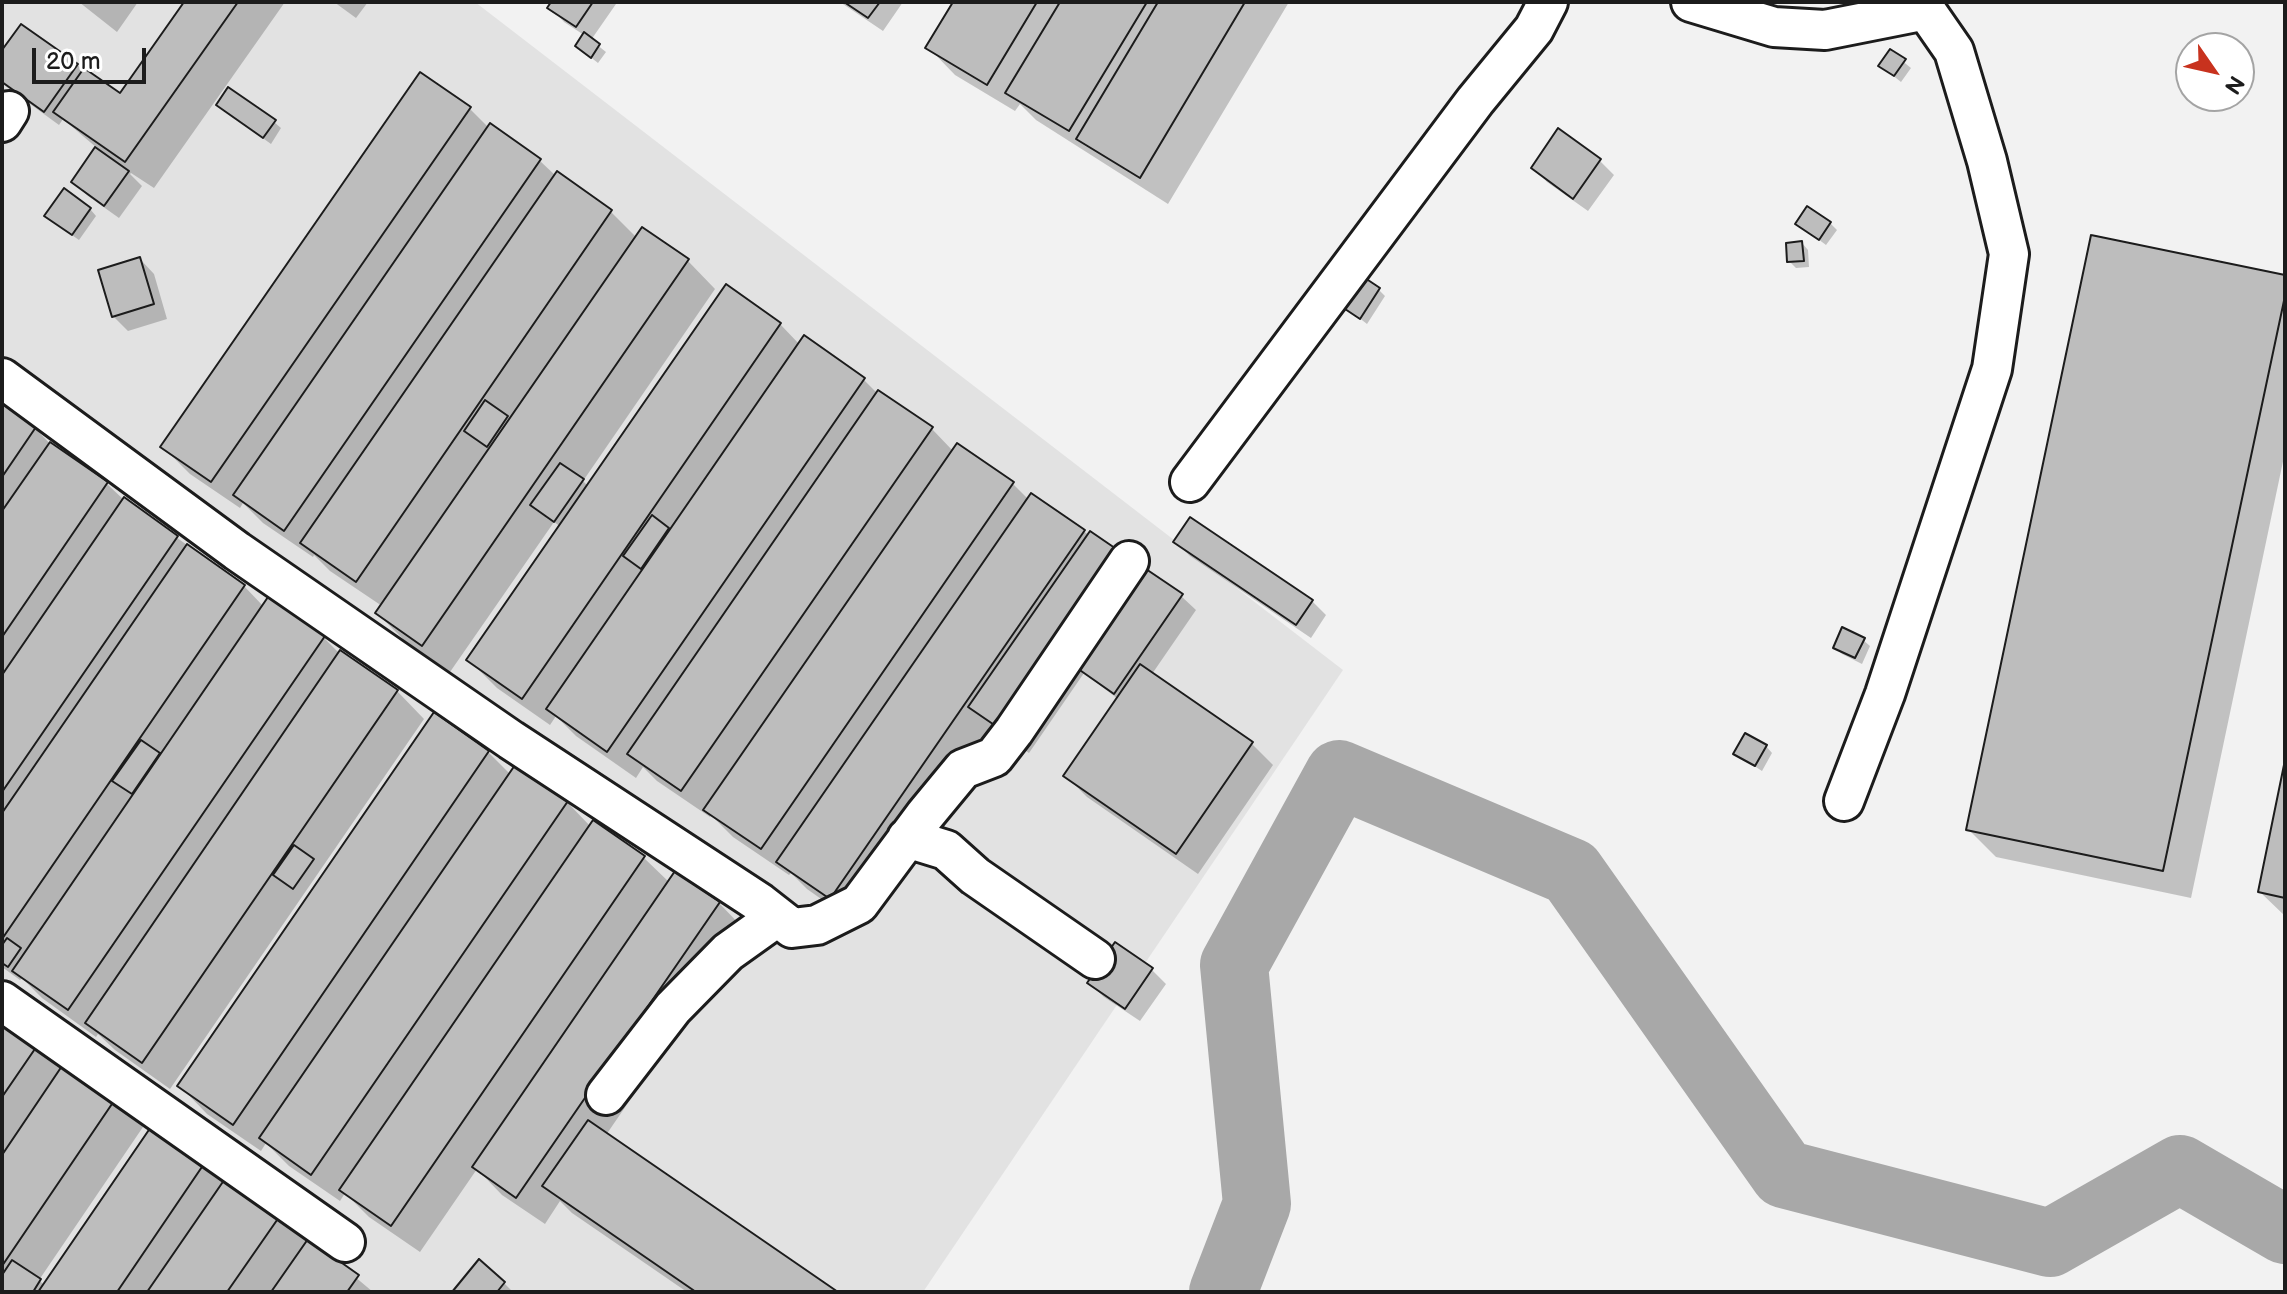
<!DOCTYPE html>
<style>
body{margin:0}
#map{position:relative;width:2287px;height:1294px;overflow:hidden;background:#f2f2f2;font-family:"Balsamiq Sans",sans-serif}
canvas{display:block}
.frame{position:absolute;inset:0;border:4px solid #1c1c1c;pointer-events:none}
.north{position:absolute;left:2175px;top:32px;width:80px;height:80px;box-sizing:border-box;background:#fff;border:2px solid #a4a4a4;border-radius:50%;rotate:124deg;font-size:22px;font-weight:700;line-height:32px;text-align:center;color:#1c1c1c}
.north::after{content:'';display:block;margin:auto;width:28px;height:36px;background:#c8321e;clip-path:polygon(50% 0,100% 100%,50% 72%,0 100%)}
.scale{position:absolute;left:32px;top:48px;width:114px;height:36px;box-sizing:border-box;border:4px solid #1c1c1c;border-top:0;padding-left:10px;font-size:24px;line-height:28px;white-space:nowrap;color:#1c1c1c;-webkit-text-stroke:6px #fff;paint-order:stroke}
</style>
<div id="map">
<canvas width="2287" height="1294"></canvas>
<div class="frame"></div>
<div class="north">N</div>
<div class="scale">20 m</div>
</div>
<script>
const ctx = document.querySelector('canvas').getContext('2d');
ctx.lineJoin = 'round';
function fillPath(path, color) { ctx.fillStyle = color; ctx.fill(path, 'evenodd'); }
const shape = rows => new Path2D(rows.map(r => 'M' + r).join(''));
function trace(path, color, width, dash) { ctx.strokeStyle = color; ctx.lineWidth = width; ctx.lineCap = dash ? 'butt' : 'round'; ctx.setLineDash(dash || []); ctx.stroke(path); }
const built = shape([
 [6,2,475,2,1343,670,923,1292,2,1292,2,7]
]);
const shadow = shape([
 [79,2,138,2,117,32],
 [186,2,285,2,154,188,131,173,130,174,142,186,119,218,88,196,73,182,97,148,63,119,59,125,4,85,2,54,77,65,120,96],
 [334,2,368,2,356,18],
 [553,2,613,2,616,4,591,40,606,52,598,63,584,52,584,35,564,22,550,7],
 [840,2,903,2,883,31],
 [955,2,1289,2,1168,204,1036,120,1020,104,1015,111,955,75,928,47],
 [1890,51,1911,68,1901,82,1881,66],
 [470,109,489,128,490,126,540,161,556,176,557,174,611,212,637,238,643,230,688,261,715,289,583,481,589,487,780,324,800,345,804,338,864,380,878,394,932,429,953,451,957,446,1013,484,1029,500,1083,531,1181,596,1196,610,1152,674,1252,744,1273,765,1198,874,1087,797,1065,775,1118,699,1084,673,1029,753,994,729,858,925,807,889,791,873,789,875,733,837,711,815,710,817,657,781,643,767,636,778,576,736,556,716,550,725,497,688,469,660,561,527,554,522,450,672,405,641,377,613,382,606,330,571,314,555,313,557,263,523,243,503,240,508,190,474,163,447],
 [225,111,274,122,281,128,271,144],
 [1559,131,1600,161,1614,175,1588,211,1547,182,1533,167],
 [90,209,96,216,79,240,53,222],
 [1830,223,1837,230,1826,245,1798,224],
 [1802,243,1808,250,1809,267,1796,268,1789,261],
 [140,259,154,274,167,319,128,331,113,316],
 [2285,277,2285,452,2191,898,1996,857,1968,829],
 [1379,290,1385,296,1367,324,1344,306],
 [2,406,35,428,53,447,107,484,123,499,244,586,264,607,324,638,340,654,397,691,424,719,170,1089,115,1050,98,1034,96,1037,42,998,22,978,20,980,2,967],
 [1176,542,1312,601,1326,615,1311,638,1190,556],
 [1863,640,1870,646,1862,664,1842,654,1835,648],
 [434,715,488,752,511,775,567,802,591,827,594,823,644,858,670,883,719,903,746,931,606,1135,834,1292,687,1292,572,1213,560,1201,545,1224,502,1195,477,1169,420,1252,369,1217,345,1193,340,1201,289,1166,266,1143,261,1151,207,1114,180,1086],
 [1766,746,1772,753,1762,771,1736,754],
 [2285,770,2285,916,2260,892],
 [1152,970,1166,984,1140,1021,1104,997,1089,983],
 [2,1021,38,1045,62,1069,115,1100,143,1127,39,1280,45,1286,155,1124,310,1239,373,1292,2,1292],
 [504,1283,513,1292,454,1292]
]);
const river = shape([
 [1223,1292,1257,1204,1234,965,1339,774,1571,872,1784,1174,2050,1243,2180,1169,2285,1230]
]);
const building = shape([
 [184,2,238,2,125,162,53,112,84,68,120,93,184,2],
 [551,2,593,2,576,27,547,8,551,2],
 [844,2,880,2,868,18,844,2],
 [953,2,1037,2,987,85,925,48,953,2],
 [1060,2,1147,2,1069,131,1005,93,1060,2],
 [1158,2,1245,2,1140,178,1076,139,1158,2],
 [21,24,78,64,44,112,2,82,2,50,21,24],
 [584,32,600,44,591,58,575,46,584,32],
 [1890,49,1906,59,1894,76,1878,66,1890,49],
 [420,72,471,107,211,482,160,447,420,72],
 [228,87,276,120,263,138,216,105,228,87],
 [490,123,541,159,284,531,233,495,490,123],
 [1558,128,1601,159,1573,199,1531,168,1558,128],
 [95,147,129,171,104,206,71,182,95,147],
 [557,171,612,210,356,582,300,543,557,171],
 [64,188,91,208,72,235,44,216,64,188],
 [1807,206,1831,222,1819,240,1795,224,1807,206],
 [642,227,689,259,422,646,375,613,642,227],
 [2091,235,2285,275,2285,296,2163,871,1966,830,2091,235],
 [1802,241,1804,261,1787,262,1786,243,1802,241],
 [140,257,154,304,112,317,98,270,140,257],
 [1362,276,1380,288,1360,319,1342,307,1362,276],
 [726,284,781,323,522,699,466,660,726,284],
 [804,335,865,378,607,752,546,709,804,335],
 [878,390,933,427,681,791,627,754,878,390],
 [485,400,508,416,487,447,464,431,485,400],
 [2,403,36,427,2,477,2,403],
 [50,442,108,482,2,637,2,511,50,442],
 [957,443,1014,482,761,849,703,810,957,443],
 [560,463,584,479,554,522,530,505,560,463],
 [1031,493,1085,530,830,899,776,862,1031,493],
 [124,497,178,536,2,792,2,675,124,497],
 [652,515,669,528,641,569,623,556,652,515],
 [1190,517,1313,600,1296,625,1173,542,1190,517],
 [1090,531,1128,557,1006,733,968,707,1090,531],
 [187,544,245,585,2,939,2,813,187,544],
 [1143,567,1183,594,1114,694,1074,666,1143,567],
 [268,597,325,636,68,1010,12,971,268,597],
 [1842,627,1865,638,1855,658,1833,648,1842,627],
 [340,650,398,690,142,1063,85,1023,340,650],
 [1140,664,1253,742,1176,854,1063,776,1140,664],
 [434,712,489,751,233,1125,177,1086,434,712],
 [1745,733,1767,745,1755,766,1733,754,1745,733],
 [141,740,160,753,132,794,112,781,141,740],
 [2285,760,2285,898,2258,892,2285,760],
 [515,765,568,801,311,1175,259,1138,515,765],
 [593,820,645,856,391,1226,339,1190,593,820],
 [294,845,314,859,293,889,273,875,294,845],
 [675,871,720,902,516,1198,472,1167,675,871],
 [7,938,21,948,8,967,2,963,2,945,7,938],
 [1115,942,1153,968,1125,1009,1087,983,1115,942],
 [2,1018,39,1043,2,1097,2,1018],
 [64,1063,116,1098,2,1266,2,1155,64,1063],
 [588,1120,838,1292,696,1292,542,1186,588,1120],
 [155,1121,208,1158,117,1292,38,1292,155,1121],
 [229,1173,284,1210,227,1292,147,1292,229,1173],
 [308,1239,359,1275,347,1292,271,1292,308,1239],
 [479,1259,505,1282,497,1292,452,1292,479,1259],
 [12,1260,41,1279,33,1292,2,1292,2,1275,12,1260]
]);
const minor = shape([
 [1691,2,1774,27,1825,30,1926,10],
 [2,122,9,111],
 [2,378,237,551,511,740,760,903,792,928,817,925,859,904,925,815,963,769,994,757,1014,731,1129,561],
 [1190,482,1475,101,1534,29,1548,2],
 [1844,801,1885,694,1992,369,2009,254,1987,161,1954,51,1920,2],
 [907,838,946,850,975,876,1095,959],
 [2,1001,345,1242],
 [606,1095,673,1008,728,952,777,917]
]);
fillPath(built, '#e2e2e2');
fillPath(shadow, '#0003');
trace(river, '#a8a8a8', 68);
fillPath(building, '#bdbdbd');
trace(building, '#1c1c1c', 2);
trace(minor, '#1c1c1c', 44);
trace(minor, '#fff', 38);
</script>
